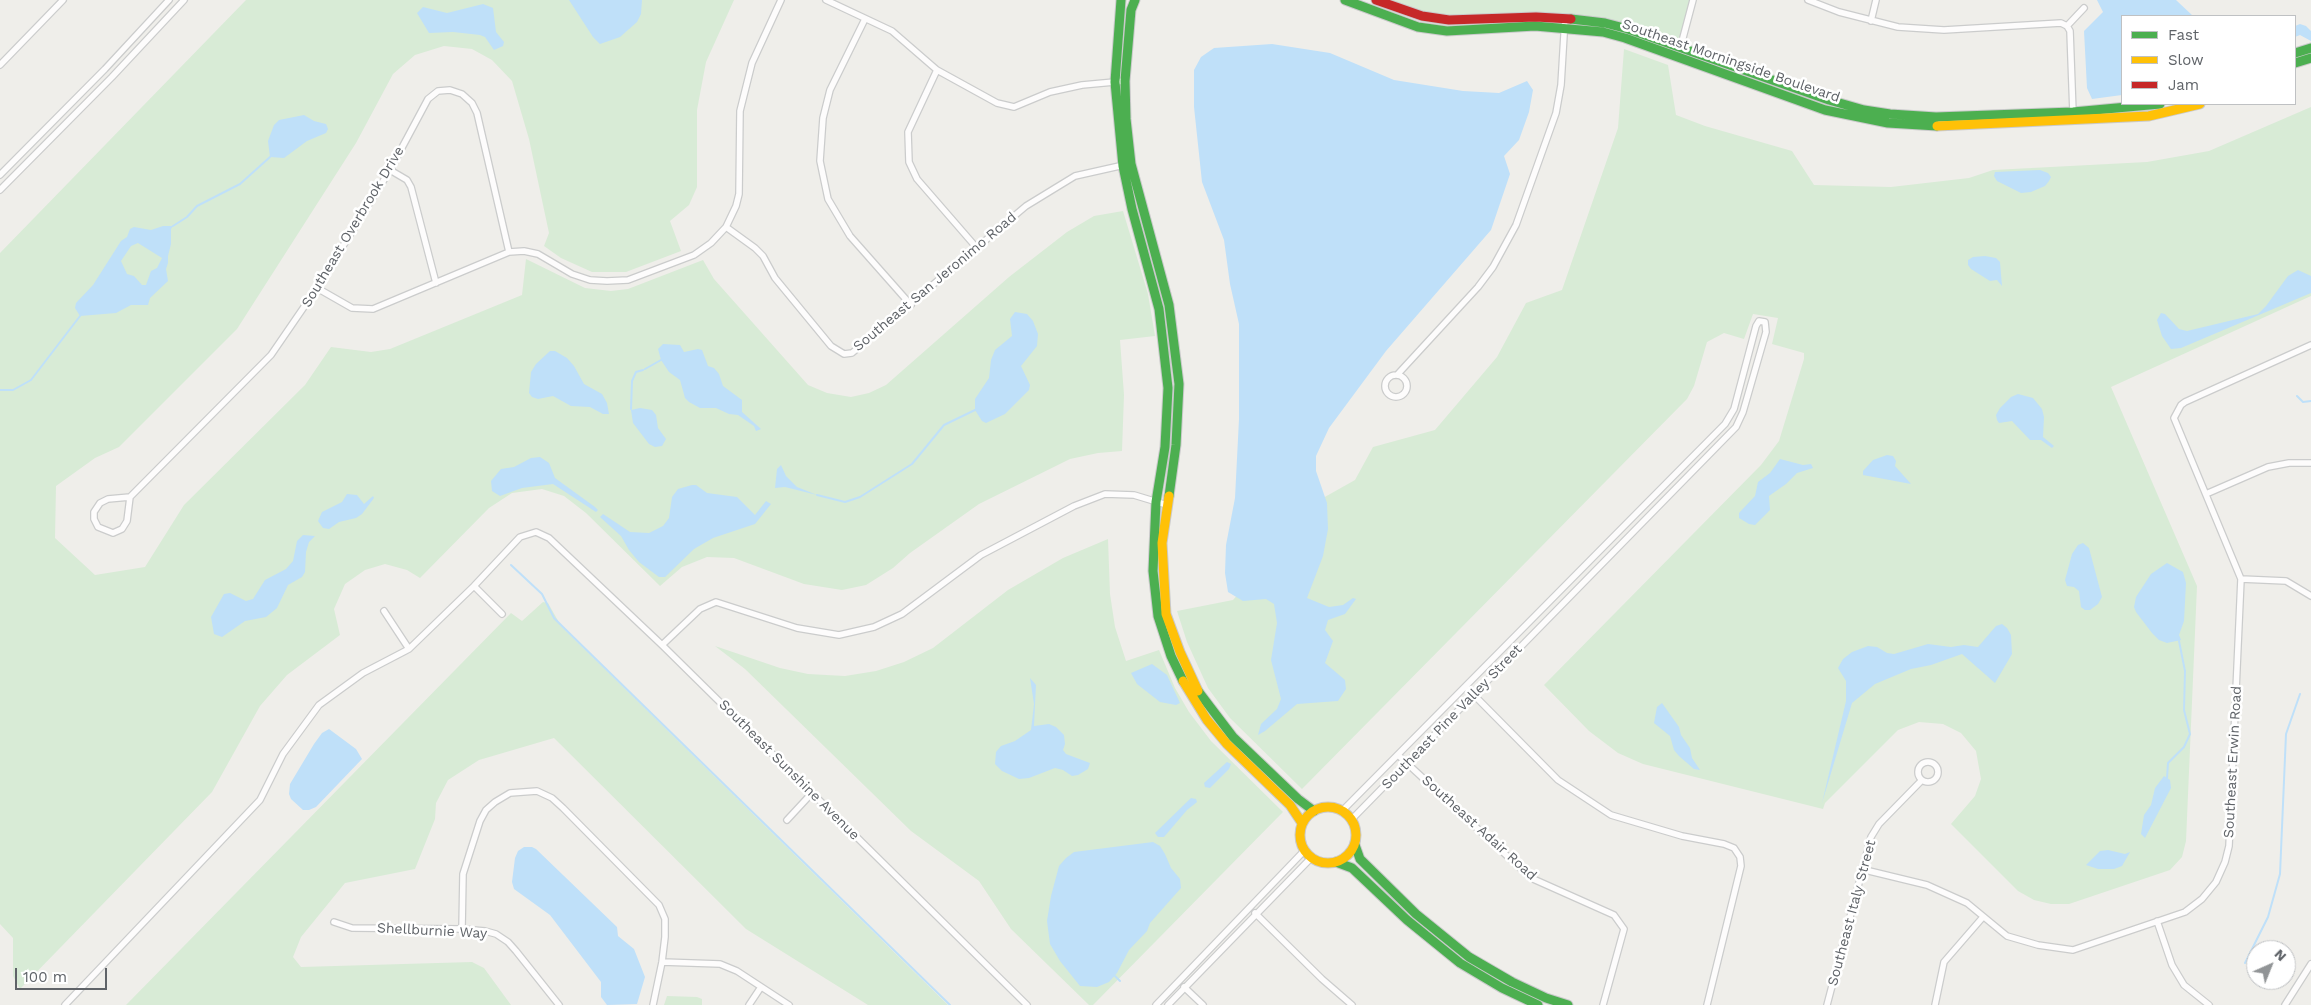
<!DOCTYPE html>
<style>
body{margin:0}
#map{position:relative;width:2311px;height:1005px;overflow:hidden;background:#efeeea;font-family:"Work Sans",sans-serif}
canvas{display:block}
.legend{position:absolute;left:2121px;top:15px;width:175px;height:90px;box-sizing:border-box;background:#fff;border:1px solid #bfc1c3;margin:0;padding:6px 9px;list-style:none;font-size:15px;color:#5f6368}
.legend li{display:flex;align-items:center;gap:10px;height:25px}
.legend b{width:25px;border:1px solid #bfc1c3}
.north{position:absolute;left:2246px;top:940px;width:50px;height:50px;box-sizing:border-box;background:#fff;border:1px solid #bfc1c3;border-radius:50%;rotate:44deg;font-size:14px;font-weight:700;line-height:20px;text-align:center;color:#5f6368}
.north::after{content:'';display:block;margin:auto;width:18px;height:22px;background:#919496;clip-path:polygon(50% 0,100% 100%,50% 72%,0 100%)}
.scale{position:absolute;left:15px;top:968px;width:92px;height:22px;box-sizing:border-box;border:2px solid #5f6368;border-top:0;padding-left:6px;font-size:15px;line-height:18px;white-space:nowrap;color:#5f6368;-webkit-text-stroke:4px #fff;paint-order:stroke}
</style>
<div id="map">
<canvas width="2311" height="1005"></canvas>
<ul class="legend">
<li><b style="height:6px;background:#4caf50"></b>Fast</li>
<li><b style="height:6px;background:#ffc107"></b>Slow</li>
<li><b style="height:6px;background:#c62828"></b>Jam</li>
</ul>
<div class="north">N</div>
<div class="scale">100 m</div>
</div>
<script>
const ctx = document.querySelector('canvas').getContext('2d');
ctx.lineJoin = 'round';
function fill(path, color) { ctx.fillStyle = color; ctx.fill(path, 'evenodd'); }
const shape = rows => new Path2D(rows.map(r => 'M' + r).join(''));
function stroke(path, color, width, dash) { ctx.strokeStyle = color; ctx.lineWidth = width; ctx.lineCap = dash ? 'butt' : 'round'; ctx.setLineDash(dash || []); ctx.stroke(path); }
function write(font, color, halo, rows, align = 'center') {
  ctx.font = font + ' "Work Sans",sans-serif'; ctx.lineWidth = 5; ctx.setLineDash([]); ctx.textBaseline = 'middle'; ctx.strokeStyle = halo; ctx.fillStyle = color; for (const [text, x, y, turn = 0] of rows) {
    ctx.save(); ctx.translate(x, y); ctx.rotate((+turn || 0) * Math.PI / 180); ctx.textAlign = isNaN(turn) ? turn : align; if (halo) ctx.strokeText(text, 0, 0); ctx.fillText(text, 0, 0); ctx.restore();
  }
}
fill(shape([
 [246,0,734,0,706,62,697,110,697,187,689,205,670,221,681,251,626,272,592,272,561,258,544,246,549,233,529,139,512,81,492,60,472,49,444,46,415,55,393,74,356,143,237,329,119,447,95,458,56,486,55,538,95,575,145,567,184,505,305,385,331,347,371,352,390,349,522,295,526,259,585,288,611,291,628,289,703,260,714,279,808,385,827,393,851,397,869,393,886,385,1009,277,1067,232,1094,216,1123,211,1148,294,1155,336,1120,340,1124,395,1122,451,1098,453,1070,459,979,504,910,553,893,568,866,585,842,590,804,584,734,558,707,557,682,567,660,586,586,513,564,496,542,489,512,493,489,508,420,578,407,570,385,564,365,570,345,584,334,609,340,635,287,675,260,706,212,792,20,989,13,976,13,938,0,924,0,253],
 [1387,0,1690,0,1678,43,1629,26,1450,17,1423,13],
 [1624,49,1668,65,1676,115,1705,126,1792,151,1814,185,1891,187,1969,178,1993,170,2147,162,2209,151,2311,107,2311,296,2111,387,2197,586,2186,841,2182,857,2170,870,2069,904,2051,904,2034,900,2018,891,1951,824,1975,796,1981,779,1976,751,1961,733,1943,724,1919,722,1898,730,1825,803,1823,809,1643,764,1618,753,1589,731,1544,685,1761,465,1779,441,1804,359,1804,353,1772,344,1778,318,1753,314,1744,339,1724,333,1707,342,1694,386,1687,399,1302,789,1230,718,1208,688,1187,642,1177,611,1233,600,1323,498,1355,480,1373,447,1435,430,1497,357,1526,303,1562,290,1618,128],
 [1108,539,1110,594,1115,627,1126,661,1159,650,1175,688,1189,712,1211,741,1283,812,1093,1005,1089,1005,1011,929,979,881,911,831,745,669,715,646,780,668,808,674,845,676,876,671,904,662,933,648,1008,590,1063,558],
 [543,602,548,603,561,626,948,1005,868,1005,746,929,554,738,479,760,448,780,436,803,435,819,415,869,345,883,301,937,293,957,301,967,472,962,484,968,511,1005,126,1005,511,613,522,621],
 [667,996,697,997,702,999,702,1005,664,1005]
]), '#d8ebd6');
fill(shape([
 [569,0,642,0,641,14,637,22,620,37,600,44,593,37],
 [2097,0,2176,0,2193,16,2122,16,2122,95,2092,99,2087,88,2084,31,2103,12],
 [483,4,493,8,496,32,504,42,503,46,494,50,485,37,480,35,453,32,429,33,417,13,423,7,447,13],
 [2300,24,2306,26,2311,31,2311,41,2300,35,2295,37,2295,26],
 [1272,44,1330,53,1394,80,1463,91,1499,93,1527,81,1533,90,1529,112,1519,140,1504,156,1510,174,1491,230,1386,351,1329,428,1316,456,1316,471,1327,503,1328,529,1323,556,1307,598,1329,607,1343,605,1353,598,1356,599,1345,614,1328,620,1325,630,1333,641,1325,663,1345,680,1346,689,1338,701,1297,704,1265,731,1258,735,1261,724,1277,709,1281,699,1271,660,1277,623,1274,604,1266,599,1243,601,1228,592,1225,573,1226,545,1235,498,1239,419,1239,324,1230,284,1224,240,1202,182,1194,107,1194,70,1201,57,1214,48],
 [304,115,314,121,326,124,328,129,326,133,307,141,284,158,270,157,268,141,274,125,279,120],
 [2040,170,2048,173,2051,177,2049,181,2045,186,2031,192,2021,193,1997,181,1994,176,1995,172],
 [163,226,173,226,171,229,171,244,168,256,168,263,166,269,168,281,150,298,148,305,131,305,116,313,80,316,75,308,76,303,93,285,121,241,127,237,130,229,134,227,151,230],
 [138,243,162,258,157,268,151,271,146,285,142,285,134,276,127,274,121,261,131,246],
 [1985,256,1996,258,2000,262,2002,286,1997,280,1990,281,1971,269,1968,265,1968,260,1973,257],
 [2298,270,2311,276,2311,293,2181,348,2171,349,2162,336,2157,320,2161,313,2165,314,2179,329,2187,331,2258,314,2266,306,2288,276],
 [1015,312,1027,314,1033,321,1038,334,1037,346,1021,366,1030,385,1029,390,1005,414,986,423,982,421,975,410,975,399,989,378,991,360,995,350,1012,336,1010,319],
 [663,344,680,345,684,352,698,349,702,350,708,366,714,368,719,374,723,386,742,400,742,412,761,429,756,431,754,426,738,415,729,414,716,408,700,408,689,402,685,398,680,380,669,372,661,360,658,349],
 [550,351,555,351,567,358,574,366,584,384,602,394,607,403,609,414,603,414,590,407,571,406,553,396,538,399,532,397,529,393,531,372,536,364],
 [2018,394,2033,398,2042,409,2044,417,2043,437,2054,446,2052,448,2041,440,2030,440,2012,421,1999,423,1997,420,1996,415,2000,408,2011,397],
 [640,408,652,410,656,415,658,428,666,439,662,446,655,447,649,444,633,423,631,410],
 [1887,455,1893,456,1896,461,1895,466,1911,484,1863,475,1863,471,1873,460],
 [540,457,549,463,555,478,595,507,598,510,596,512,553,484,522,488,500,496,492,491,491,481,501,469,514,467,531,458],
 [1780,459,1803,465,1811,464,1813,468,1797,473,1786,484,1769,496,1770,510,1755,525,1749,524,1739,518,1739,513,1755,496,1758,482,1770,473],
 [781,465,786,476,797,487,817,495,785,487,775,488,777,469],
 [692,485,696,485,707,493,737,497,755,515,766,501,771,504,755,524,713,538,694,549,665,577,659,577,639,562,629,550,621,536,600,517,603,514,630,532,649,533,663,526,669,518,672,497,678,489],
 [347,494,357,495,364,504,373,496,374,498,362,514,356,518,339,522,329,529,323,528,318,521,322,512,342,502],
 [303,535,315,536,309,542,306,552,305,572,302,577,288,585,277,608,266,617,245,621,222,637,214,634,211,617,224,594,230,593,246,601,253,599,265,580,286,569,293,561,297,541],
 [2083,543,2089,548,2102,597,2098,604,2090,610,2085,610,2081,607,2079,591,2074,587,2067,586,2065,580,2072,554,2078,545],
 [2167,563,2183,572,2186,583,2184,621,2179,635,2181,640,2167,643,2159,640,2152,633,2136,612,2134,607,2136,597,2151,574],
 [2002,624,2007,628,2011,635,2012,654,1995,683,1962,654,1931,665,1911,669,1875,684,1852,703,1822,803,1846,701,1846,681,1838,668,1843,659,1852,652,1868,646,1877,647,1887,653,1894,654,1928,644,1951,647,1964,645,1978,647,1996,626],
 [1152,664,1167,675,1180,703,1176,705,1160,702,1137,684,1131,673],
 [1030,678,1036,685,1034,726,1049,724,1056,727,1064,735,1065,744,1063,750,1066,754,1090,763,1088,769,1078,775,1072,776,1063,770,1055,768,1029,778,1019,779,1002,771,995,764,996,752,1001,746,1015,741,1031,730,1034,704],
 [1662,703,1679,727,1681,735,1690,748,1692,758,1700,770,1694,769,1679,756,1674,750,1670,736,1654,723,1657,707],
 [329,729,356,749,362,759,316,807,309,810,303,810,291,799,289,794,290,784,314,744,322,733],
 [1227,762,1231,764,1229,769,1210,788,1205,787,1204,783],
 [2164,776,2170,780,2171,788,2145,838,2141,834,2144,815,2151,805,2155,788],
 [1191,798,1196,799,1197,802,1187,810,1164,837,1158,837,1155,833],
 [1153,842,1160,846,1165,854,1171,868,1180,879,1181,888,1150,923,1147,931,1129,950,1117,973,1109,982,1097,987,1080,986,1060,961,1050,944,1047,921,1051,896,1059,866,1066,858,1074,852],
 [524,847,532,847,536,849,617,927,618,936,634,949,645,977,637,1004,607,1005,601,997,601,982,550,915,514,889,512,882,515,858,518,851],
 [2108,850,2125,854,2130,852,2122,866,2114,869,2098,869,2086,865,2100,851]
]), '#bfe0f9');
stroke(shape([
 [173,226,187,217,197,206,240,184,270,157],
 [645,369,661,360],
 [0,390,13,390,31,380,80,316],
 [2297,396,2303,402,2311,401],
 [631,409,632,381,636,372,643,370],
 [817,495,845,502,860,497,912,464,944,425,975,410],
 [511,565,542,594,554,618,562,626,950,1005],
 [2167,778,2168,763,2184,747,2190,734,2184,710,2185,671,2179,641],
 [2245,963,2268,917,2280,874,2286,734,2300,694],
 [1115,976,1120,981]
]), '#bfe0f9', 2);
const street = shape([
 [826,0,892,31,937,70,997,103,1014,107,1050,92,1082,85,1125,81],
 [1808,0,1839,12,1898,27,1944,30,2061,23,2067,26],
 [865,19,830,90,823,118,820,161,828,199,850,236,911,305],
 [1871,21,1876,0],
 [2067,26,2070,31,2073,113],
 [2067,26,2084,8],
 [1680,49,1693,0],
 [0,65,63,0],
 [937,70,908,132,909,162,917,179,976,247],
 [390,170,407,180,411,187,436,283],
 [0,175,105,69,169,0],
 [0,190,112,77,184,0],
 [726,227,755,248,763,256,775,278,831,346,844,354,852,353,1026,206,1075,176,1124,165],
 [317,288,352,308,373,309,509,252,524,251,538,254,572,274,590,280,607,281,628,280,694,255,711,243,726,227,736,206,739,194,740,111,752,63,781,0],
 '1385 386a11 11 0 1 1 22 0a11 11 0 1 1-22 0Z',
 [1397,375,1478,287,1493,267,1516,225,1556,113,1561,85,1565,18],
 [2206,494,2268,467,2289,463,2311,463],
 [130,497,127,521,122,529,113,533,98,527,94,519,94,512,100,503,108,499,130,497,271,355,317,288,390,170,428,99,438,91,450,90,462,94,472,103,477,113,509,252],
 [2241,579,2286,581,2311,596],
 [474,586,502,614],
 [384,611,409,649],
 [662,645,700,609,716,602,797,628,839,635,874,627,902,614,981,555,1074,506,1105,494,1134,495,1167,505],
 [1466,687,1558,780,1611,815,1682,836,1724,844,1734,848,1740,857,1741,866,1707,1005],
 [1398,755,1531,878,1614,915,1624,929,1603,1005],
 '1918 772a10 10 0 1 1 20 0a10 10 0 1 1-20 0Z',
 [1342,811,1725,424,1734,409,1756,326,1759,321,1765,322,1766,332,1743,412,1736,427,1351,820],
 [787,820,812,793],
 [1861,869,1927,885,1967,903,2007,936,2038,945,2073,950,2185,912,2202,899,2216,882,2225,862,2229,846,2241,579,2174,418,2181,405,2185,402,2311,345],
 [1255,913,1322,979,1352,1005],
 [2157,921,2172,965,2184,985,2209,1005],
 [334,922,352,928,462,929,485,931,496,934,508,942,516,951,559,1005],
 [462,929,463,874,480,821,486,810,495,802,510,793,537,791,552,798,563,808,659,905,665,919,665,937,662,962,653,1005],
 [662,962,720,964,737,971,789,1005],
 [1184,987,1203,1005],
 [65,1005,260,800,283,754,319,705,363,673,409,649,474,586,520,537,536,532,549,538,662,645,1027,1005],
 [749,1005,761,987],
 [1156,1005,1304,851],
 [1168,1005,1311,858],
 [1827,1005,1871,837,1879,824,1922,780],
 [1935,1005,1944,962,1983,917],
 [2285,1005,2311,964]
]);
const fast = shape([
 [1121,0,1115,82,1123,166,1132,209,1159,309,1168,388,1165,447,1156,502,1153,571,1158,616,1171,656,1183,681],
 [1135,0,1131,10,1125,81,1126,119,1131,164,1169,305,1179,384,1176,445,1169,496],
 [1345,0,1418,27,1447,31,1535,26,1603,32,1625,38,1825,110,1888,123,1937,126],
 [1571,19,1605,23,1628,29,1829,100,1864,110,1890,114,1936,117,2073,112,2160,104],
 [2295,53,2311,48],
 [2295,63,2311,58],
 [1198,691,1233,737,1298,799,1314,811],
 [1355,845,1360,859,1416,914,1469,957,1512,982,1546,998,1568,1005],
 [1336,862,1352,868,1407,920,1460,963,1502,988,1538,1005]
]);
const slow = shape([
 [1937,126,2149,116,2200,104],
 [1169,496,1162,543,1166,614,1180,652,1198,691],
 [1183,681,1207,720,1227,744,1290,805,1302,823],
 '1300 835a28 28 0 1 1 56 0a28 28 0 1 1-56 0Z'
]);
const jam = shape([
 [1376,0,1422,16,1449,20,1536,17,1571,19]
]);
stroke(street, '#cbcccc', 8);
stroke(fast, '#cacacb', 11);
stroke(slow, '#cacacb', 11);
stroke(jam, '#cacacb', 11);
stroke(street, '#fdfcfc', 5.5);
stroke(fast, '#4caf50', 9);
stroke(slow, '#ffc107', 9);
stroke(jam, '#c62828', 9);
write('14px', '#5f6368', '#fff', [
 ["Southeast Morningside Boulevard",1731,61,19],
 ["Southeast Overbrook Drive",353,227,-59],
 ["Southeast San Jeronimo Road",935,282,-40],
 ["Southeast Pine Valley Street",1452,717,-46],
 ["Southeast Erwin Road",2233,762,-87],
 ["Southeast Sunshine Avenue",789,770,45],
 ["Southeast Adair Road",1479,828,42],
 ["Southeast Italy Street",1852,913,-75],
 ["Shellburnie Way",432,931,3]
]);
</script>
